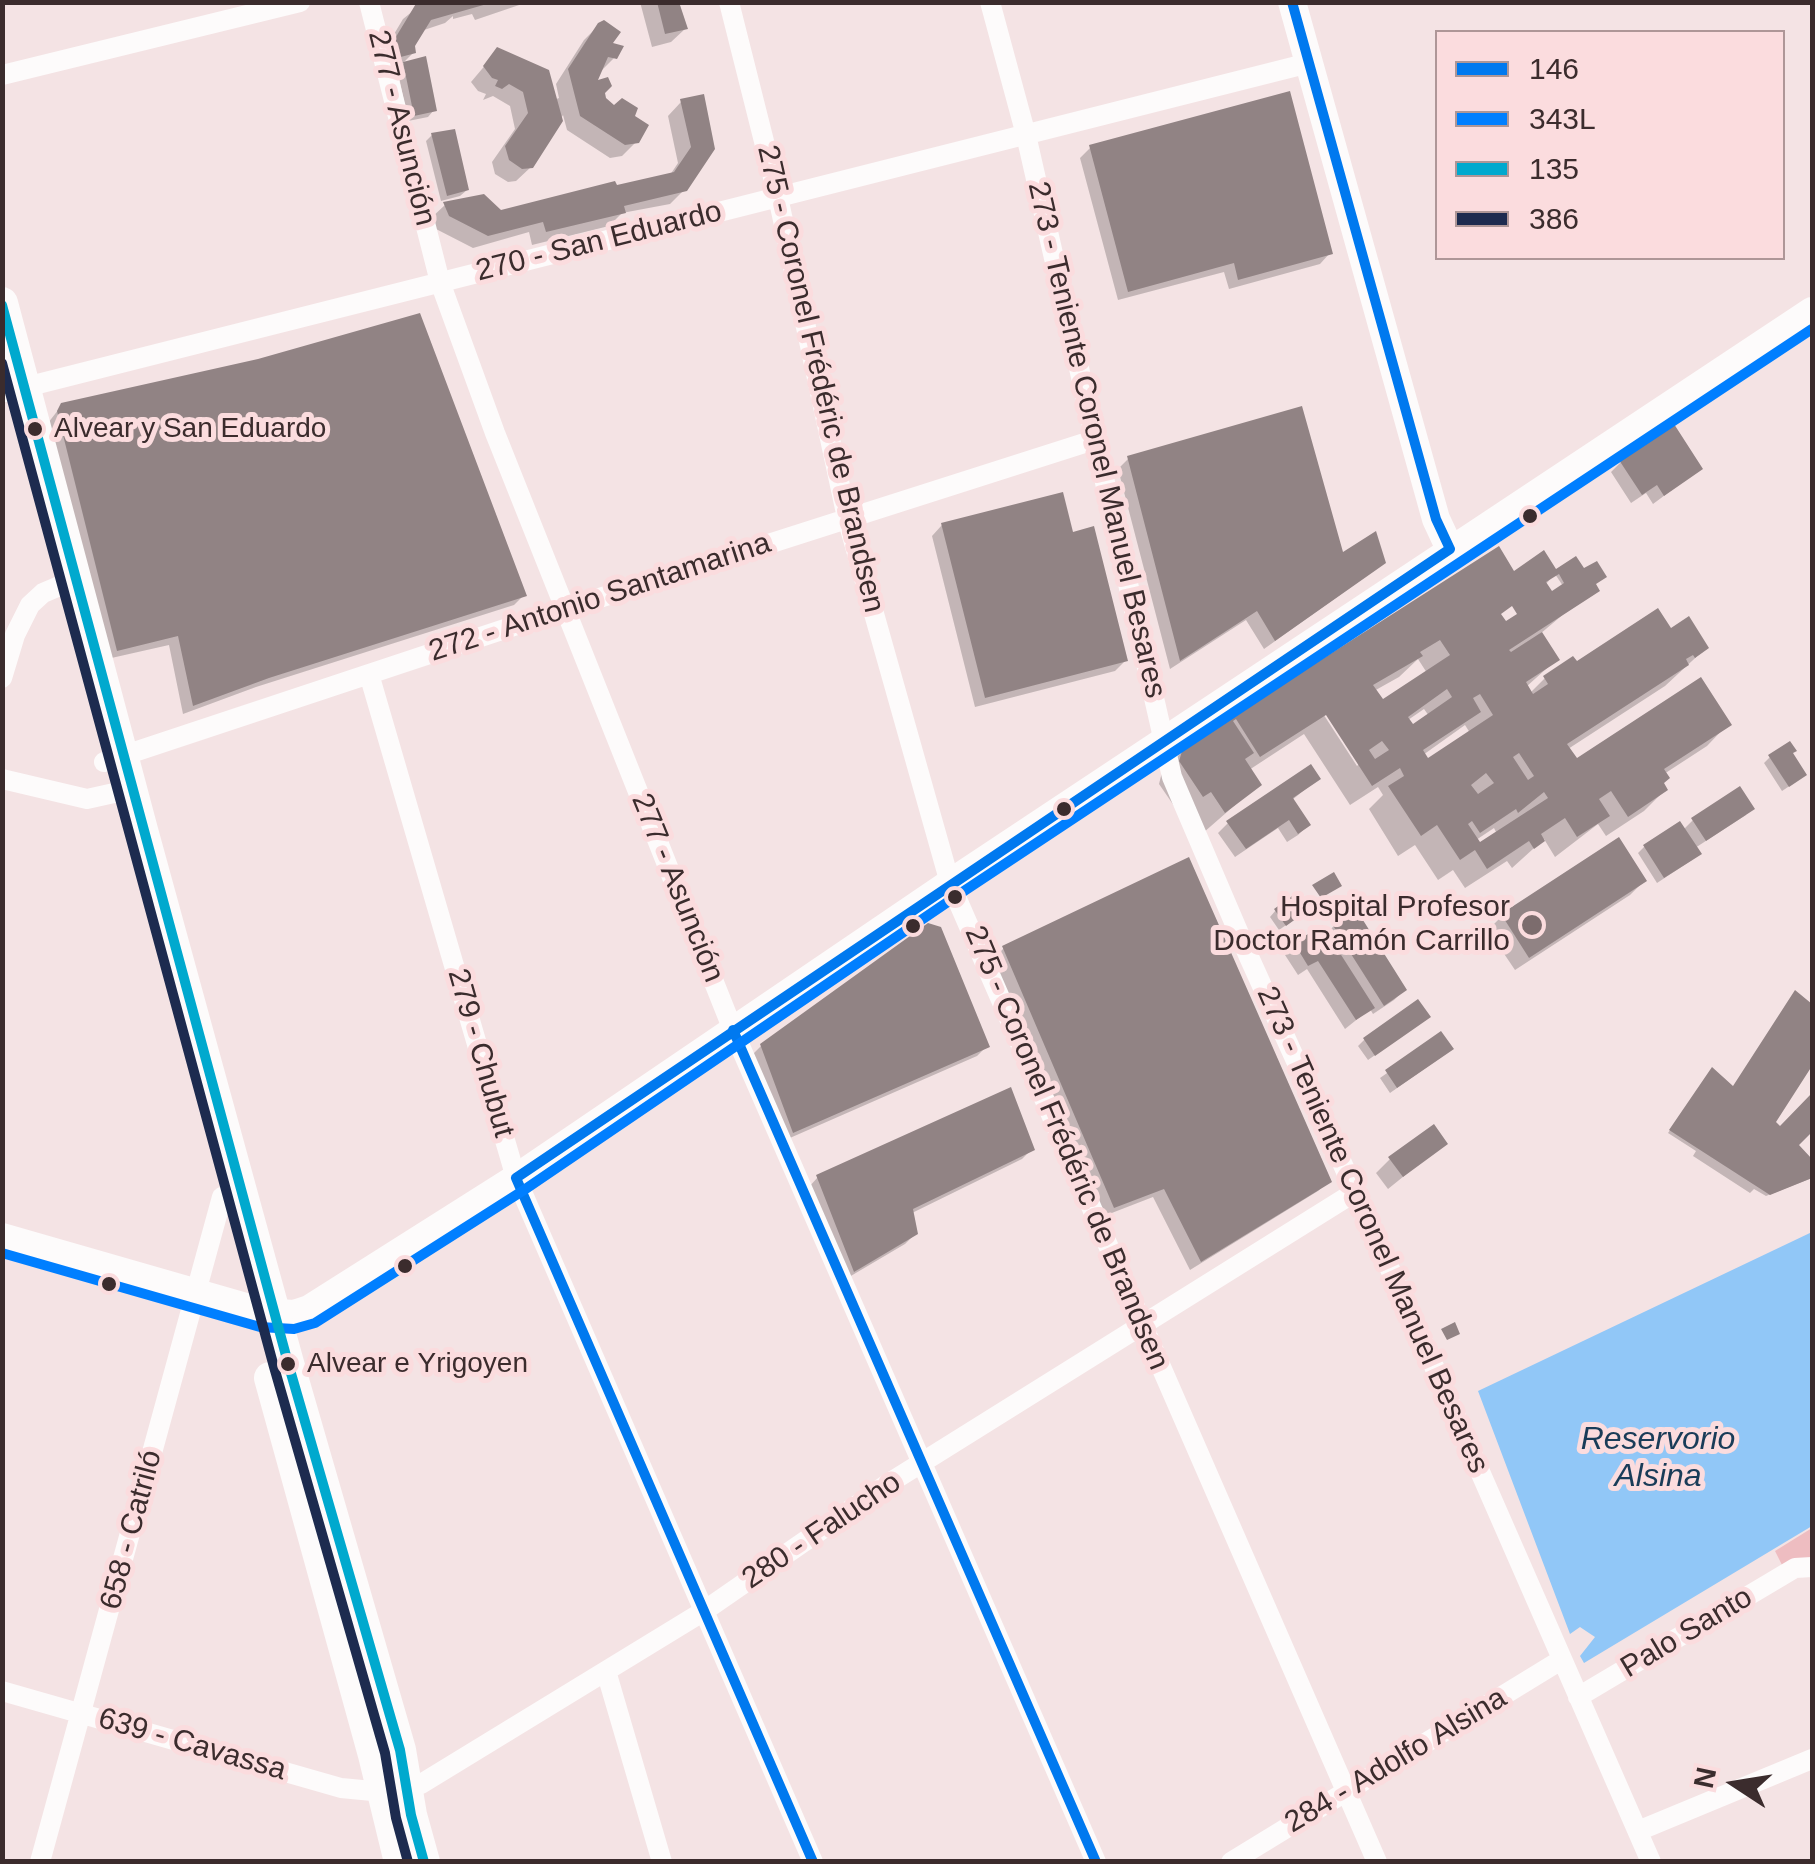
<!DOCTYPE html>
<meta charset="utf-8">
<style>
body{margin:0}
#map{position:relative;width:1815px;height:1864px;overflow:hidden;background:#f4e3e4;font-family:Helvetica,sans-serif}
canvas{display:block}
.frame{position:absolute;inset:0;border:5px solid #3b2c2d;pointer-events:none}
.legend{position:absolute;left:1435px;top:30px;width:350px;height:230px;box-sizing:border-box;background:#fbdcde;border:2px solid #ae9697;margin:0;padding:12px 18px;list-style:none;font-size:30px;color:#3b2c2d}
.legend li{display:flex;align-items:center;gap:20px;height:50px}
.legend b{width:50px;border:2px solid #ae9697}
.north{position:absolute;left:1685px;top:1734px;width:100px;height:100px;-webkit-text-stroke:8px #fbdcde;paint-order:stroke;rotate:282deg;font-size:28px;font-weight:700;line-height:40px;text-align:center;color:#3b2c2d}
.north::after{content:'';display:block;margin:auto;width:35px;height:45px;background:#3b2c2d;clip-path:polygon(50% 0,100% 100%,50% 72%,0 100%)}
</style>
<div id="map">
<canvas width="1815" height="1864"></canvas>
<div class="frame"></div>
<ul class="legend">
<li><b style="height:12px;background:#0079ef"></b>146</li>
<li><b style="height:12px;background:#007fff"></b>343L</li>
<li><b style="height:12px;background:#00a9ce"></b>135</li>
<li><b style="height:12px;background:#1d2b4f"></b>386</li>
</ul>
<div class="north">N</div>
</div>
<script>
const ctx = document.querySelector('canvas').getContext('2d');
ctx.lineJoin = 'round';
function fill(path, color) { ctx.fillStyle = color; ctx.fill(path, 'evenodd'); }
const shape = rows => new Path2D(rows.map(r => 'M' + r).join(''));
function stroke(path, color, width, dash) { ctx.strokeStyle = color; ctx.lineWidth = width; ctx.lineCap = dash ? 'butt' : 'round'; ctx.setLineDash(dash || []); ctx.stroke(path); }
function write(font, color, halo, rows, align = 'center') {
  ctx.font = font + ' Helvetica,sans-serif'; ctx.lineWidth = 10; ctx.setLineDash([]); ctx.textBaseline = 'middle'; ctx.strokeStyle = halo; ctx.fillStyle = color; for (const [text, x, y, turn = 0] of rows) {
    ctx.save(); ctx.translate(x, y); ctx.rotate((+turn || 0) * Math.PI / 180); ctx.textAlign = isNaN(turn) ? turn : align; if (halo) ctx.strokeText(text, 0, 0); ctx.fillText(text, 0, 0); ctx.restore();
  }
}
fill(shape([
 [1812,1528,1812,1562,1783,1567,1775,1551]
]), '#eebdc1');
fill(shape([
 [1812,1232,1812,1526,1584,1663,1580,1656,1595,1637,1580,1627,1570,1634,1478,1391]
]), '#91c7f7');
fill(shape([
 [424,2,528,2,475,20,472,14,453,19,453,16,445,23,421,31,413,45,414,52,401,65,424,59,434,110,428,117,408,121,397,67,380,72,378,61,403,19],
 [640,2,676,2,685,29,671,42,652,47],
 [599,25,615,57,601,71,595,84,604,100,632,117,637,141,622,156,610,158,567,130,563,115,531,167,516,181,508,182,495,174,492,162,515,129,510,106,493,96,483,100,486,94,478,91,471,82,498,50,554,100,559,98,556,84,584,40],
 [702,97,685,189,670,204,622,213,609,226,532,245,529,232,473,248,436,229,431,218,445,205,500,212,670,175,678,163,668,116,681,102],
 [432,135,467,190,460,196,441,201,426,141],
 [1090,148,1330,253,1320,264,1229,289,1224,272,1118,300,1080,158],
 [62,405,524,595,514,605,256,687,183,714,169,645,107,659,48,423],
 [1128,459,1342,556,1372,572,1264,649,1246,620,1170,669,1118,469],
 [1621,462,1700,469,1653,504,1646,493,1631,503,1611,472],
 [942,525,1071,535,1125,661,1115,671,975,707,932,536],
 [1575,559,1572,607,1540,634,1556,660,1526,687,1530,693,1545,678,1576,664,1670,632,1706,648,1665,686,1568,749,1576,762,1728,724,1707,746,1664,774,1661,784,1665,790,1644,811,1606,836,1598,824,1555,857,1544,839,1512,868,1507,861,1465,888,1453,870,1438,880,1415,845,1398,856,1369,809,1383,795,1378,787,1350,805,1304,734,1249,770,1258,785,1203,833,1181,816,1159,784,1162,772,1184,750,1235,718,1513,574,1555,572],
 [1555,574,1563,586,1551,595,1545,585],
 [1513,603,1520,614,1505,624,1497,613],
 [1418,659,1427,673,1382,703,1374,691,1399,677],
 [1322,703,1360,763,1357,766,1318,706],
 [1424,709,1429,716,1412,727,1408,720],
 [1465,725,1470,733,1427,761,1423,755],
 [1494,828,1497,834,1479,845,1476,840],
 [1790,754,1797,781,1782,791,1764,763,1770,757],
 [1318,779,1292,800,1308,825,1298,835,1287,842,1278,828,1235,857,1218,833,1228,823],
 [1746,815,1695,848,1692,860,1657,883,1638,853,1644,847,1683,830,1693,820],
 [1618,841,1644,881,1630,895,1515,970,1488,930,1502,916],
 [1276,910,1302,914,1279,930,1270,917],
 [1334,926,1404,990,1394,1000,1373,1014,1370,1009,1345,1029,1307,969,1298,975,1285,955,1295,945,1325,934],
 [1004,948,1329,1181,1318,1191,1190,1270,1153,1197,1104,1216,993,959],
 [1795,993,1812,1008,1812,1061,1772,1122,1780,1130,1812,1097,1812,1128,1787,1155,1800,1149,1812,1162,1812,1178,1766,1196,1754,1189,1750,1193,1693,1156,1696,1151,1668,1133,1710,1073,1734,1090],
 [1421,1023,1368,1060,1358,1046,1365,1039],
 [1441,1035,1444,1055,1390,1093,1380,1078],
 [761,1046,987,1046,977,1056,783,1141,751,1056],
 [1445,1143,1388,1189,1376,1173,1390,1159],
 [1032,1149,1022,1159,912,1213,915,1234,905,1244,844,1280,808,1188,818,1177]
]), '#0003');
fill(shape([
 [417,2,486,2,487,4,431,20,415,46,416,53,393,59,391,45],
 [657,2,679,2,688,29,665,34],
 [604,20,621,32,613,43,624,46,617,59,608,57,598,80,608,77,612,86,605,93,606,98,614,105,622,98,638,108,635,116,649,125,639,143,625,145,580,116,568,69,598,23],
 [497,47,549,70,563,121,533,168,522,169,509,160,505,146,528,113,523,92,509,84,502,89,495,86,498,80,492,78,483,66],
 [426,56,437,111,414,116,403,62],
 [1290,91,1333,254,1238,280,1234,263,1128,292,1089,145],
 [704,94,715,149,687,191,624,206,626,213,546,232,543,222,488,236,449,216,443,202,484,194,501,210,615,181,617,185,674,172,691,147,680,99],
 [455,129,469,190,447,196,431,133],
 [420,313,527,596,269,678,193,706,178,636,117,651,57,411,61,403,258,359],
 [1302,406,1343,552,1376,531,1386,563,1275,641,1257,611,1180,661,1127,456],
 [1674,424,1703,469,1664,496,1657,485,1642,495,1619,460],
 [1063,492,1073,532,1094,526,1128,661,985,698,941,523],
 [1499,546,1514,571,1544,550,1556,569,1576,556,1584,568,1597,561,1607,577,1596,584,1600,591,1509,650,1511,652,1542,632,1560,660,1526,682,1533,694,1548,684,1543,676,1573,656,1577,661,1658,608,1671,628,1689,616,1709,648,1695,658,1693,655,1686,659,1689,665,1567,744,1577,758,1701,677,1732,725,1664,769,1670,778,1664,783,1668,790,1628,817,1611,791,1599,799,1610,816,1577,837,1565,818,1541,834,1545,841,1534,849,1529,841,1487,869,1475,850,1460,860,1437,825,1421,836,1388,786,1404,776,1400,768,1372,786,1326,715,1260,757,1236,719,1233,721,1254,753,1245,759,1262,785,1225,813,1211,792,1203,797,1179,761,1183,748],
 [1559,574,1564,583,1552,591,1546,582],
 [1512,606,1517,614,1506,621,1501,614],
 [1440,640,1450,655,1383,699,1373,685,1423,656,1420,652],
 [1447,689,1452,697,1413,724,1408,717],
 [1480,694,1493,715,1428,758,1423,750,1481,712,1473,698],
 [1382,741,1389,750,1375,759,1369,750],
 [1519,753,1534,776,1528,780,1513,757],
 [1486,773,1494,783,1478,794,1471,785],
 [1544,792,1548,798,1480,842,1468,824,1472,821,1480,833,1516,809,1518,813],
 [1790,741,1797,751,1793,753,1807,775,1789,787,1768,755],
 [1311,764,1321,779,1293,798,1311,825,1298,834,1289,820,1246,849,1226,821],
 [1740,786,1755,809,1706,841,1691,818],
 [1680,821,1702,854,1664,878,1643,845],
 [1619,837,1647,881,1529,958,1501,914],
 [1189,857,1332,1182,1201,1262,1164,1189,1114,1208,1002,946],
 [1334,872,1342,886,1321,898,1312,885],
 [1299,891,1311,908,1286,926,1274,909],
 [1356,909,1407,990,1384,1006,1332,924],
 [928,923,941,927,990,1047,793,1133,760,1044],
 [1322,925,1375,1008,1356,1020,1318,961,1308,966,1294,943],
 [1795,990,1812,1004,1812,1066,1776,1122,1780,1126,1812,1093,1812,1132,1799,1145,1812,1159,1812,1178,1770,1195,1669,1130,1712,1067,1733,1086],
 [1418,999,1431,1017,1375,1056,1363,1038],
 [1441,1031,1454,1049,1397,1088,1385,1070],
 [1011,1087,1035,1150,913,1209,918,1234,854,1272,816,1175],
 [1434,1124,1448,1144,1403,1177,1388,1157],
 [1455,1322,1460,1334,1447,1340,1441,1329]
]), '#918384');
stroke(shape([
 [369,2,440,282,495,433,733,1030,1096,1862],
 [729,2,778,197,847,518,950,883,1377,1862],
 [990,2,1026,135,1172,777,1249,957,1432,1362,1651,1862],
 [2,75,300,2],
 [6,392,1309,63],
 [369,674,516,1178,813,1862],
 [2,678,15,635,30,605,43,593,76,579],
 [104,762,565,609,1097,439],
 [2,779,87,799,132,789],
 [606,1671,662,1862],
 [2,1691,341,1788,383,1792,421,1784,704,1611,886,1485,1355,1192],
 [1578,1697,1795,1568,1812,1567],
 [1638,1831,1812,1759],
 [40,1862,222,1197],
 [1231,1862,1561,1660]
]), '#fdfbfb', 20);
stroke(shape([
 [1292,2,1436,519,1450,549],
 [2,1237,263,1312,294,1314,309,1309,516,1178,950,883,1812,311]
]), '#fdfbfb', 28);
stroke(shape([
 [2,303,142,830,288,1363,400,1750,411,1815,424,1862],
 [270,1378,374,1755,400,1862]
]), '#fdfbfb', 32);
stroke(shape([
 [1292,2,1436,519,1450,549],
 [733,1030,1096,1862],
 [813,1862,516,1178,1450,549]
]), '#0079ef', 10);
stroke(shape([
 [2,1253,260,1327,294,1329,315,1323,524,1190,958,895,1812,329]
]), '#007fff', 10);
stroke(shape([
 [2,305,288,1363,400,1750,411,1815,424,1862]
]), '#00a9ce', 10);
stroke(shape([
 [2,363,274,1367,385,1753,396,1818,408,1862]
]), '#1d2b4f', 10);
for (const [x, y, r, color] of [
 [35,429,9,"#3b2c2d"],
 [1530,516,9,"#3b2c2d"],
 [1064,809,9,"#3b2c2d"],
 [955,897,9,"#3b2c2d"],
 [1532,925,12,"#7c6c6d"],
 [913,926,9,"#3b2c2d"],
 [405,1266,9,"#3b2c2d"],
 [109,1284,9,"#3b2c2d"],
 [288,1364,9,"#3b2c2d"]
]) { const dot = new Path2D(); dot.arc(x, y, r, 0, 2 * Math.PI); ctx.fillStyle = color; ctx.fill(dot); stroke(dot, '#fbdcde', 4); }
write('28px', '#3b2c2d', '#fbdcde', [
 ["Alvear y San Eduardo",54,429],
 ["Alvear e Yrigoyen",307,1364]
], 'left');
write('30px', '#3b2c2d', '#fbdcde', [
 ["277 - Asunción",401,128,76],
 ["270 - San Eduardo",599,242,-14],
 ["275 - Coronel Frédéric de Brandsen",820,379,77],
 ["273 - Teniente Coronel Manuel Besares",1096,440,77],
 ["272 - Antonio Santamarina",600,598,-18],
 ["277 - Asunción",677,888,68],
 ["279 - Chubut",480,1053,74],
 ["275 - Coronel Frédéric de Brandsen",1066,1148,67],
 ["273 - Teniente Coronel Manuel Besares",1372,1230,66],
 ["658 - Catriló",132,1530,-75],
 ["280 - Falucho",822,1531,-34],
 ["Palo Santo",1687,1633,-31],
 ["639 - Cavassa",192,1745,16],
 ["284 - Adolfo Alsina",1396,1761,-31]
]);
write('30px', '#3b2c2d', '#fbdcde', [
 ["Hospital Profesor",1510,908],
 ["Doctor Ramón Carrillo",1510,942]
], 'right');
write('italic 32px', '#193c58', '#fbdcde', [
 ["Reservorio",1658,1440],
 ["Alsina",1658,1477]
]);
</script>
